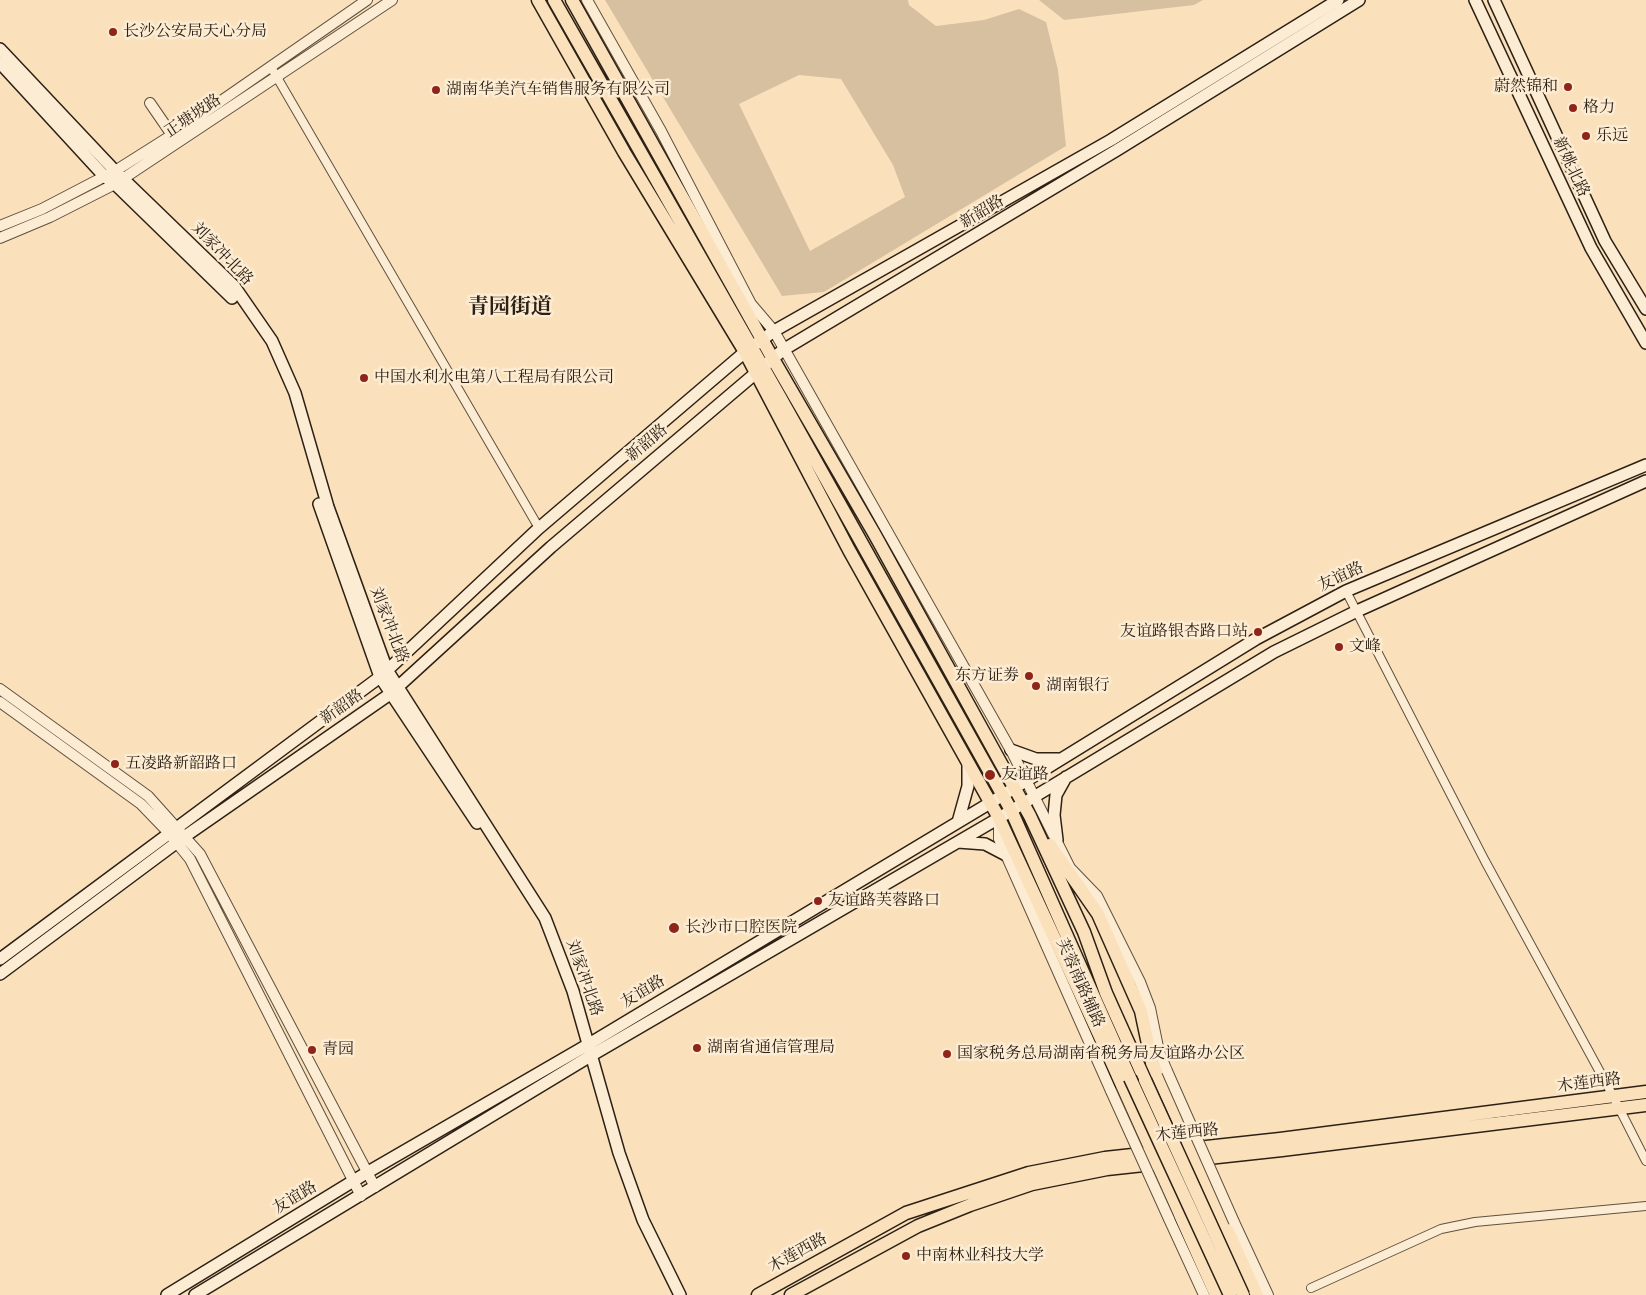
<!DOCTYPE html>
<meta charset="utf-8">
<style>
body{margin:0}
canvas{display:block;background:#fae1bc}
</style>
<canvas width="1646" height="1295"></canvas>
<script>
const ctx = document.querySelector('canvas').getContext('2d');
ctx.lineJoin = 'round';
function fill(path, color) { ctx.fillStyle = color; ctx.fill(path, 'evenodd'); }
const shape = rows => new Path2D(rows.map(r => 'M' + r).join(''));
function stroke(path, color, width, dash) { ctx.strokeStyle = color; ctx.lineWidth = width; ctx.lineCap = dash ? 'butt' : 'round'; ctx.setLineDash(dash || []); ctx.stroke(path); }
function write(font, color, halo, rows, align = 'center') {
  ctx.font = font + ' "EB Garamond","Noto Serif SC",serif'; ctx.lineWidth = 5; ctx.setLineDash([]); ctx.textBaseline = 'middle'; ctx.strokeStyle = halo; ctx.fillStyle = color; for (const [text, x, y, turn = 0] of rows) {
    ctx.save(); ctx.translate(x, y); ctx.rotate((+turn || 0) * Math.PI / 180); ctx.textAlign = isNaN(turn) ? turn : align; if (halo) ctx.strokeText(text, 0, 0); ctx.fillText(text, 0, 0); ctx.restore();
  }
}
fill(shape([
 [605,0,908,0,909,5,936,26,984,20,1019,9,1046,22,1058,70,1066,146,824,292,782,296],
 [799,75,841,79,893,165,905,197,810,251,739,104],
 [1039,0,1203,0,1194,5,1064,20]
]), '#d7c0a0');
const minor = shape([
 [271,67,539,528],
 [1346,591,1485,861,1613,1096,1646,1161],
 [1311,1288,1441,1229,1475,1222,1646,1206]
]);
const tertiary = shape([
 [587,0,661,131,751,304,774,331,1013,754,1070,868,1097,896,1140,982,1150,1008,1159,1052,1167,1071],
 [150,103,172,135],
 [0,226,42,209,115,171,172,135,367,0],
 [0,238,50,217,115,184,392,0],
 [0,689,148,796,200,854,375,1187],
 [0,702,141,804,169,833,190,859,361,1196],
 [999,821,999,839,1111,1091],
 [1169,1219,1204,1295],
 [1234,1222,1268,1295]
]);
const secondary = shape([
 [1475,0,1591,248,1646,343],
 [1494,0,1605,241,1646,309],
 [0,49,115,171,234,286,272,341,295,393,328,507,387,670,545,918,573,991,619,1153,643,1220,680,1295],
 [0,63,105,177,115,184,232,298],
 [319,504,380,677,477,823],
 [1011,750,1036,759,1058,759],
 [958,822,968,786,968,763],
 [1057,840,1054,815,1056,795,1066,777],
 [958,842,985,844,1006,855],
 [0,959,380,677,539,528,745,352,774,331,1111,140,1338,0],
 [0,974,184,837,390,694,551,547,783,350,1117,150,1359,0],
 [167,1295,368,1172,589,1044,990,803,1256,639,1346,591,1646,465],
 [195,1295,592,1055,999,818,1274,652,1357,611,1646,481]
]);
const primary = shape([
 [538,0,624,152,745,352,849,550,999,818,1108,1054,1216,1295],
 [554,0,780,397,1011,810,1130,1078],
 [572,0,773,359,875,535,1030,816,1084,932,1106,993,1145,1080],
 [1050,845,1098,914,1141,1011,1152,1063,1257,1295],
 [758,1295,906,1213,1029,1173,1105,1158,1280,1139,1646,1092],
 [791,1295,918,1226,970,1205,1032,1184,1107,1169,1282,1150,1646,1105]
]);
stroke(minor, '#60513f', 10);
stroke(tertiary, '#60513f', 12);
stroke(secondary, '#2d2115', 14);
stroke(primary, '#2d2115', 15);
stroke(minor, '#fcecd3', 8);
stroke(tertiary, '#fcecd3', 10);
stroke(secondary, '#fcecd3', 11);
stroke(primary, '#fae1bc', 12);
const tertiaryBridge = shape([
 [1167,1071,1234,1222],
 [1111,1091,1169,1219]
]);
const primaryBridge = shape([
 [1130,1078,1230,1295],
 [1145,1080,1243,1295]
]);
stroke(tertiaryBridge, '#60513f', 12, []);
stroke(primaryBridge, '#2d2115', 15, []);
stroke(tertiaryBridge, '#fcecd3', 10);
stroke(primaryBridge, '#fae1bc', 12);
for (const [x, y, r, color] of [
 [113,32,5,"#8f2418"],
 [1568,87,5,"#8f2418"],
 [436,90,5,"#8f2418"],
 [1573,108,5,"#8f2418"],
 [1586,136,5,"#8f2418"],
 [364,378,5,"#8f2418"],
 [1258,632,5,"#8f2418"],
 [1339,647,5,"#8f2418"],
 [1029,676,5,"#8f2418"],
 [1036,686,5,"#8f2418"],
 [115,764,5,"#8f2418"],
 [990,775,6,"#8f2418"],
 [818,901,5,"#8f2418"],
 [674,928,6,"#8f2418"],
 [697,1048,5,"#8f2418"],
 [312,1050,5,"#8f2418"],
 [947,1054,5,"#8f2418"],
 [906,1256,5,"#8f2418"]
]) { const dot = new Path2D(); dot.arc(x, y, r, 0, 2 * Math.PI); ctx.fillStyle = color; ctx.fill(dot); stroke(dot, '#fcecd3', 2); }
write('16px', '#2d2115', '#fcecd3', [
 ["长沙公安局天心分局",123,32],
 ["蔚然锦和",1558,87,"right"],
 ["湖南华美汽车销售服务有限公司",446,90],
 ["格力",1583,108],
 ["乐远",1596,136],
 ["中国水利水电第八工程局有限公司",374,378],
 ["友谊路银杏路口站",1248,632,"right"],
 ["文峰",1349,647],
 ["东方证劵",1019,676,"right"],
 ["湖南银行",1046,686],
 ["五凌路新韶路口",125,764],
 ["友谊路",1001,775],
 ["友谊路芙蓉路口",828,901],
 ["长沙市口腔医院",685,928],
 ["湖南省通信管理局",707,1048],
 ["青园",322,1050],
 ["国家税务总局湖南省税务局友谊路办公区",957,1054],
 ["中南林业科技大学",916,1256]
], 'left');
write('16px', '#2d2115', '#fcecd3', [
 ["正塘坡路",193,116,-34],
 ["新姚北路",1571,167,65],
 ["新韶路",982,212,-31],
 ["刘家冲北路",222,254,46],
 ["新韶路",647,443,-40],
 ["友谊路",1341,577,-25],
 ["刘家冲北路",389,625,69],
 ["新韶路",342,707,-35],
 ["刘家冲北路",584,978,71],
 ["芙蓉南路辅路",1080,983,66],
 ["友谊路",643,992,-31],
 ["木莲西路",1589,1083,-7],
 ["木莲西路",1187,1133,-6],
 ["友谊路",295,1198,-31],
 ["木莲西路",798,1253,-29]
]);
write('bold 21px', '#2d2115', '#fcecd3', [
 ["青园街道",510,307]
]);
</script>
